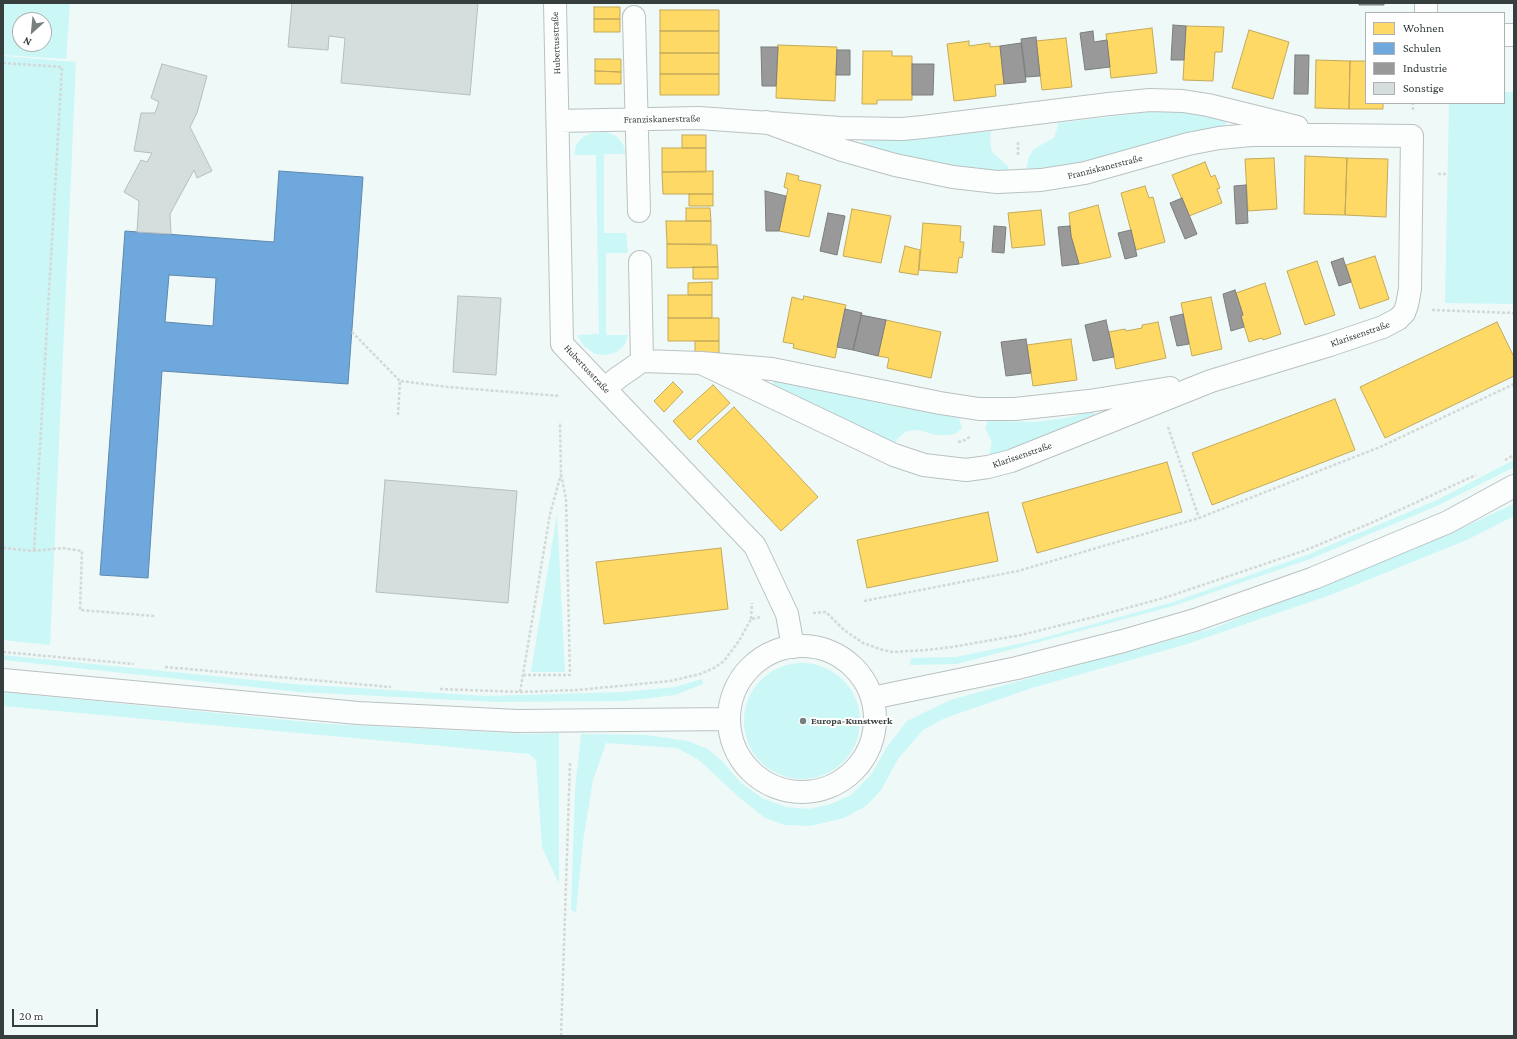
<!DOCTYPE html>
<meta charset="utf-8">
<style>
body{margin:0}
#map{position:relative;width:1517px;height:1039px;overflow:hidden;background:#eef9f8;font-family:"Crimson Pro",serif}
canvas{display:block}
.frame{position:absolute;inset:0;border:4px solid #373e3e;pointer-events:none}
.legend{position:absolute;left:1365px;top:12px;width:140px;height:92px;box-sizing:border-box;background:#fff;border:1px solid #afb2b2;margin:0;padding:5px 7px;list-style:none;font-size:12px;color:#373e3e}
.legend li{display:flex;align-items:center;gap:8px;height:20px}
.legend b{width:20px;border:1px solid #afb2b2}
.north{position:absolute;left:12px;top:12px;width:40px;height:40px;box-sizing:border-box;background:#fff;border:1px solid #afb2b2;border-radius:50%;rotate:207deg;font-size:11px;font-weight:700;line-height:16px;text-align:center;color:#373e3e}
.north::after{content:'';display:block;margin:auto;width:14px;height:18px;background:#777f7f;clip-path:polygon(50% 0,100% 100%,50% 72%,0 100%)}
.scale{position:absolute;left:12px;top:1009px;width:86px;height:18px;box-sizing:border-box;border:2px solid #373e3e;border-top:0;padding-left:5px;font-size:12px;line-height:14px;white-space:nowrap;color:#373e3e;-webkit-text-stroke:3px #fff;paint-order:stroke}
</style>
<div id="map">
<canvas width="1517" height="1039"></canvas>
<div class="frame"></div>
<ul class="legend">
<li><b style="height:11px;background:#ffd966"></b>Wohnen</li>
<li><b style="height:11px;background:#6fa8dc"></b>Schulen</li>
<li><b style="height:11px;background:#999"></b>Industrie</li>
<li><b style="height:11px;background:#d5dedd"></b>Sonstige</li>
</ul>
<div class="north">N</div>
<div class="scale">20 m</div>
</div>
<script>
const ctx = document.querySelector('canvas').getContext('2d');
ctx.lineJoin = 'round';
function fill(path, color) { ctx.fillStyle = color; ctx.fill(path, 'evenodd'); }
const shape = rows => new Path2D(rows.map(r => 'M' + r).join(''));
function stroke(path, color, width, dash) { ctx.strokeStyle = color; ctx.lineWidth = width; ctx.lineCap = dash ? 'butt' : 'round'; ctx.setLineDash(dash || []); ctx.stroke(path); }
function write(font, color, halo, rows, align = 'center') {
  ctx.font = font + ' "Crimson Pro",serif'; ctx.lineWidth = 4; ctx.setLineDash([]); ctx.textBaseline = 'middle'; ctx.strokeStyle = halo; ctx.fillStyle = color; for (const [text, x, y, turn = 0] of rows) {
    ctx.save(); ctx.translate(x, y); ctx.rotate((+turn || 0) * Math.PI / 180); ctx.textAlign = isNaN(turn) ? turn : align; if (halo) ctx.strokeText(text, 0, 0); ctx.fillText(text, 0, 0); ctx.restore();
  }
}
fill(shape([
 [3,3,70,3,66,59,3,55],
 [20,20,44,20,44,44,20,44],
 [3,56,76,62,50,645,3,640],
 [1504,92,1514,92,1514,304,1445,303,1449,103,1504,103],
 [1157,111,1189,112,1227,120,1225,128,1089,165,1025,173,1029,157,1033,150,1039,146,1054,138,1057,129,1058,123],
 [991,131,990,141,992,152,1008,166,1009,174,967,170,862,147,863,140,910,140],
 [606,132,616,136,623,144,626,154,604,154,604,233,626,233,628,253,606,253,606,335,628,335,625,344,617,352,607,355,595,354,584,346,577,335,599,334,596,155,574,155,576,145,583,137,592,133],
 [775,379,883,404,959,418,962,428,955,434,947,435,935,435,919,430,907,431,899,437,894,444,772,386],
 [1094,411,1096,417,1018,448,989,455,992,442,985,428,988,421,1034,422,1066,418],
 [1514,460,1514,467,1439,505,1310,559,1173,606,957,664,910,665,911,658,956,657,1028,642,1170,603,1307,555,1437,500],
 [1514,504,1514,516,1469,539,1333,594,1187,644,1032,688,945,718,923,730,898,759,881,790,866,806,844,818,810,826,785,825,765,818,741,799,699,760,677,748,606,743,593,780,583,841,576,912,571,910,575,790,581,734,646,735,688,741,708,749,722,761,740,782,762,798,786,807,808,809,831,804,851,795,871,775,887,747,907,721,950,700,1214,628,1446,535],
 [557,514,565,672,531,672],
 [3,655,293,684,486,696,624,692,675,687,702,679,703,684,675,695,624,701,496,702,299,692,3,660],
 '744 721a58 58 0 1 1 116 0a58 58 0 1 1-116 0Z',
 [3,692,328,724,527,734,559,733,559,884,542,847,536,760,529,754,3,706]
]), '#cbf7f7');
const homes = shape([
 [594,7,620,7,620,19,594,19,594,7],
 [660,10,719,10,719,31,660,31,660,10],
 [594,19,620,19,620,32,594,32,594,19],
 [1186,26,1224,27,1222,52,1215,52,1213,81,1183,80,1186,26],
 [1152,28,1157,73,1111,78,1106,34,1152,28],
 [1249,30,1289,42,1273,99,1232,88,1249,30],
 [660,31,719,31,719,53,660,53,660,31],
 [1066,38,1072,87,1042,90,1036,41,1066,38],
 [969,41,969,46,990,43,990,47,1000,46,1004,84,995,85,996,96,954,101,947,44,969,41],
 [778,45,837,47,835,101,776,98,778,45],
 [863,51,892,51,892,56,912,56,912,100,877,100,877,104,862,104,863,51],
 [660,53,719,53,719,74,660,74,660,53],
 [595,59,621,59,621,72,595,71,595,59],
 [1316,60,1350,61,1349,109,1315,108,1316,60],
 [1350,61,1366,61,1366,103,1383,103,1383,109,1349,109,1350,61],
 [595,71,621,72,621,84,595,84,595,71],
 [660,74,719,74,719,95,660,95,660,74],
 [682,135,706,135,706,148,682,148,682,135],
 [662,148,706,148,706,172,662,172,662,148],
 [1305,156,1347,158,1345,215,1304,214,1305,156],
 [1274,158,1277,209,1248,211,1245,159,1274,158],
 [1347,158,1388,159,1386,217,1345,215,1347,158],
 [1205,162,1211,177,1215,175,1220,188,1217,189,1222,203,1189,216,1172,175,1205,162],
 [713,171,713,194,663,194,662,172,713,171],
 [787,173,799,176,798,180,821,185,809,237,779,231,788,189,784,187,787,173],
 [1145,186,1149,198,1153,197,1165,242,1136,250,1121,193,1145,186],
 [689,194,713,194,713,206,689,206,689,194],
 [1098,205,1111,257,1079,264,1071,236,1069,213,1098,205],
 [686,208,710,208,711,221,686,221,686,208],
 [852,209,891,216,881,263,843,256,852,209],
 [1041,210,1045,245,1012,248,1008,213,1041,210],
 [666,221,711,221,711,244,667,244,666,221],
 [923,223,961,226,960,242,964,242,962,258,959,257,957,273,919,270,923,223],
 [667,244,717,245,718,267,667,268,667,244],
 [905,246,920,250,918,275,899,272,905,246],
 [1375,256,1389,299,1360,309,1346,265,1375,256],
 [1317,261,1335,315,1305,325,1287,271,1317,261],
 [693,267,718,267,718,279,693,279,693,267],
 [712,282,712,295,688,295,688,283,712,282],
 [1265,283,1281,334,1263,340,1262,338,1249,342,1241,316,1243,315,1236,293,1265,283],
 [668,295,712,295,712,318,668,318,668,295],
 [804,296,846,305,835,358,793,348,794,344,783,342,792,297,803,300,804,296],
 [1211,297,1222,349,1192,356,1181,303,1211,297],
 [668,318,719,318,719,341,668,341,668,318],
 [886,320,941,332,931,378,887,368,889,358,878,356,886,320],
 [1158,322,1166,358,1116,369,1109,332,1125,329,1126,331,1142,328,1142,325,1158,322],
 [1497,322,1514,357,1514,376,1385,438,1360,387,1497,322],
 [1071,339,1077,380,1033,386,1027,345,1071,339],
 [695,341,719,341,719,353,695,353,695,341],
 [673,382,683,392,664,412,654,401,673,382],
 [713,385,730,403,690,440,673,421,713,385],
 [1335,399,1355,450,1212,505,1192,453,1335,399],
 [734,407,818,497,781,531,697,441,734,407],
 [1167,462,1182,512,1037,553,1022,503,1167,462],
 [988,512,998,561,867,588,857,540,988,512],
 [721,548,728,609,604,624,596,562,721,548]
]);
fill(homes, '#ffd966');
stroke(homes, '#c3aa5a', 1);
const schools = shape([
 [279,171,363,177,348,384,162,371,148,578,100,575,125,231,274,242,279,171],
 [169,275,216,278,213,326,165,322,169,275]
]);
fill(schools, '#6fa8dc');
stroke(schools, '#5e88ad', 1);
const industry = shape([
 [1359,3,1384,3,1384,5,1359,5,1359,3],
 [1173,25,1186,26,1184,60,1171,60,1173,25],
 [1093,31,1094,42,1107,40,1110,67,1085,70,1080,33,1093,31],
 [1036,37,1040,76,1026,77,1021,39,1036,37],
 [1021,43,1026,82,1004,84,1000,46,1021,43],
 [761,47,778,47,776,86,762,86,761,47],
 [837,50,850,50,850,75,836,75,837,50],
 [1295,55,1309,55,1308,94,1294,94,1295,55],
 [912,64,934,64,933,95,912,95,912,64],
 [1246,185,1248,223,1236,224,1234,186,1246,185],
 [765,191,786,196,779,231,766,231,765,191],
 [1182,198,1197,234,1185,239,1170,203,1182,198],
 [828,213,845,216,837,255,820,251,828,213],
 [994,226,1006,227,1004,253,992,252,994,226],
 [1070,226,1071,236,1079,264,1062,266,1058,227,1070,226],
 [1131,230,1137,256,1125,259,1118,233,1131,230],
 [1343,258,1351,282,1339,286,1331,262,1343,258],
 [1235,290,1243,315,1241,316,1244,327,1231,331,1223,294,1235,290],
 [845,309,862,313,853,350,837,347,845,309],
 [1183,314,1189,344,1177,346,1170,317,1183,314],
 [861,315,886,320,878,356,853,350,861,315],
 [1106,320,1114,357,1093,361,1085,325,1106,320],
 [1026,339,1031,373,1006,376,1001,342,1026,339]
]);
fill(industry, '#999');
stroke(industry, '#7c7e7e', 1);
const building = shape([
 [292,3,478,3,470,95,341,83,345,38,329,36,328,50,288,47,292,3],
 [162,64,207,76,197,113,190,127,212,171,197,178,194,170,170,214,171,234,137,232,139,201,124,192,141,160,147,162,152,153,134,151,141,113,155,113,159,102,151,98,162,64],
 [458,296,501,298,496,375,453,372,458,296],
 [385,480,517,491,508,603,376,592,385,480]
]);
fill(building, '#d5dedd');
stroke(building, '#b6bebe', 1);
const street = shape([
 [555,3,562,344,755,546,787,614,793,647],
 [1426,13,1426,3],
 [634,17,639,211],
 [1504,35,1514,35],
 [558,121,699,118,840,128,902,129,923,127,1109,104,1150,100,1183,101,1208,105,1297,127],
 [640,262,642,361],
 [701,363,894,455,924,465,966,470,988,467,1011,461,1211,381,1330,345,1383,327,1398,319,1404,313,1407,305,1410,289,1412,136,1330,135,1251,135,1219,138,1188,144,1085,173,1041,180,997,182,953,177,895,165,842,150,766,122],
 [605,388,619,377,642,361,701,363,772,369,940,403,979,409,1015,409,1089,401,1170,388]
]);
const secondary = shape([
 '729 719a73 73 0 1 1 146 0a73 73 0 1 1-146 0Z',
 [3,680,358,713,517,721,729,719],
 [872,698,1017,668,1123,641,1195,620,1314,578,1448,522,1514,486]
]);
stroke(street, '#bac1c1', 24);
stroke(secondary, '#bac1c1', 24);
stroke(shape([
 [3,63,62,67,34,551],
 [1413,110,1413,103],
 [1018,155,1018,142],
 [1438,174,1448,174],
 [1432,310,1514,313],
 [352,332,400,381],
 [398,415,400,381,448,387,560,396],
 [1168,427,1199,518],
 [958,442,965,440,971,436],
 [1505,460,1514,455],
 [3,548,34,551,62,548,82,551,80,610,155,616],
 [864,601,1018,571,1199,518,1380,447,1514,384],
 [813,613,826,612,844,630,863,643,883,650,893,652,927,650,952,647,1021,635,1094,617,1167,597,1306,550,1371,523,1476,475],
 [751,619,752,603],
 [3,652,134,664],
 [165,667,391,687],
 [523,675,570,675,566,499,561,474,560,422],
 [440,689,520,692,578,690,670,681,700,674,714,668,724,661,739,641,751,619,761,617],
 [520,692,550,514,561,474],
 [561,1036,570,763]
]), '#d4d8d7', 2.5, [3, 2]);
stroke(street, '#fcfefe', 22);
stroke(secondary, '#fcfefe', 22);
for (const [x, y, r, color] of [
 [803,721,4,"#777f7f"]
]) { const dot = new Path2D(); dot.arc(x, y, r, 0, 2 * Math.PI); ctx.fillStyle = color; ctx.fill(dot); stroke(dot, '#fff', 1.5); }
write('10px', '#373e3e', '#fff', [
 ["Hubertusstraße",556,43,-92],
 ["Franziskanerstraße",662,119,-1],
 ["Franziskanerstraße",1105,167,-14],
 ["Klarissenstraße",1360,334,-19],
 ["Hubertusstraße",587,369,47],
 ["Klarissenstraße",1022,455,-19]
]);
write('bold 10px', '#373e3e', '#fff', [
 ["Europa-Kunstwerk",811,721]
], 'left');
</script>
